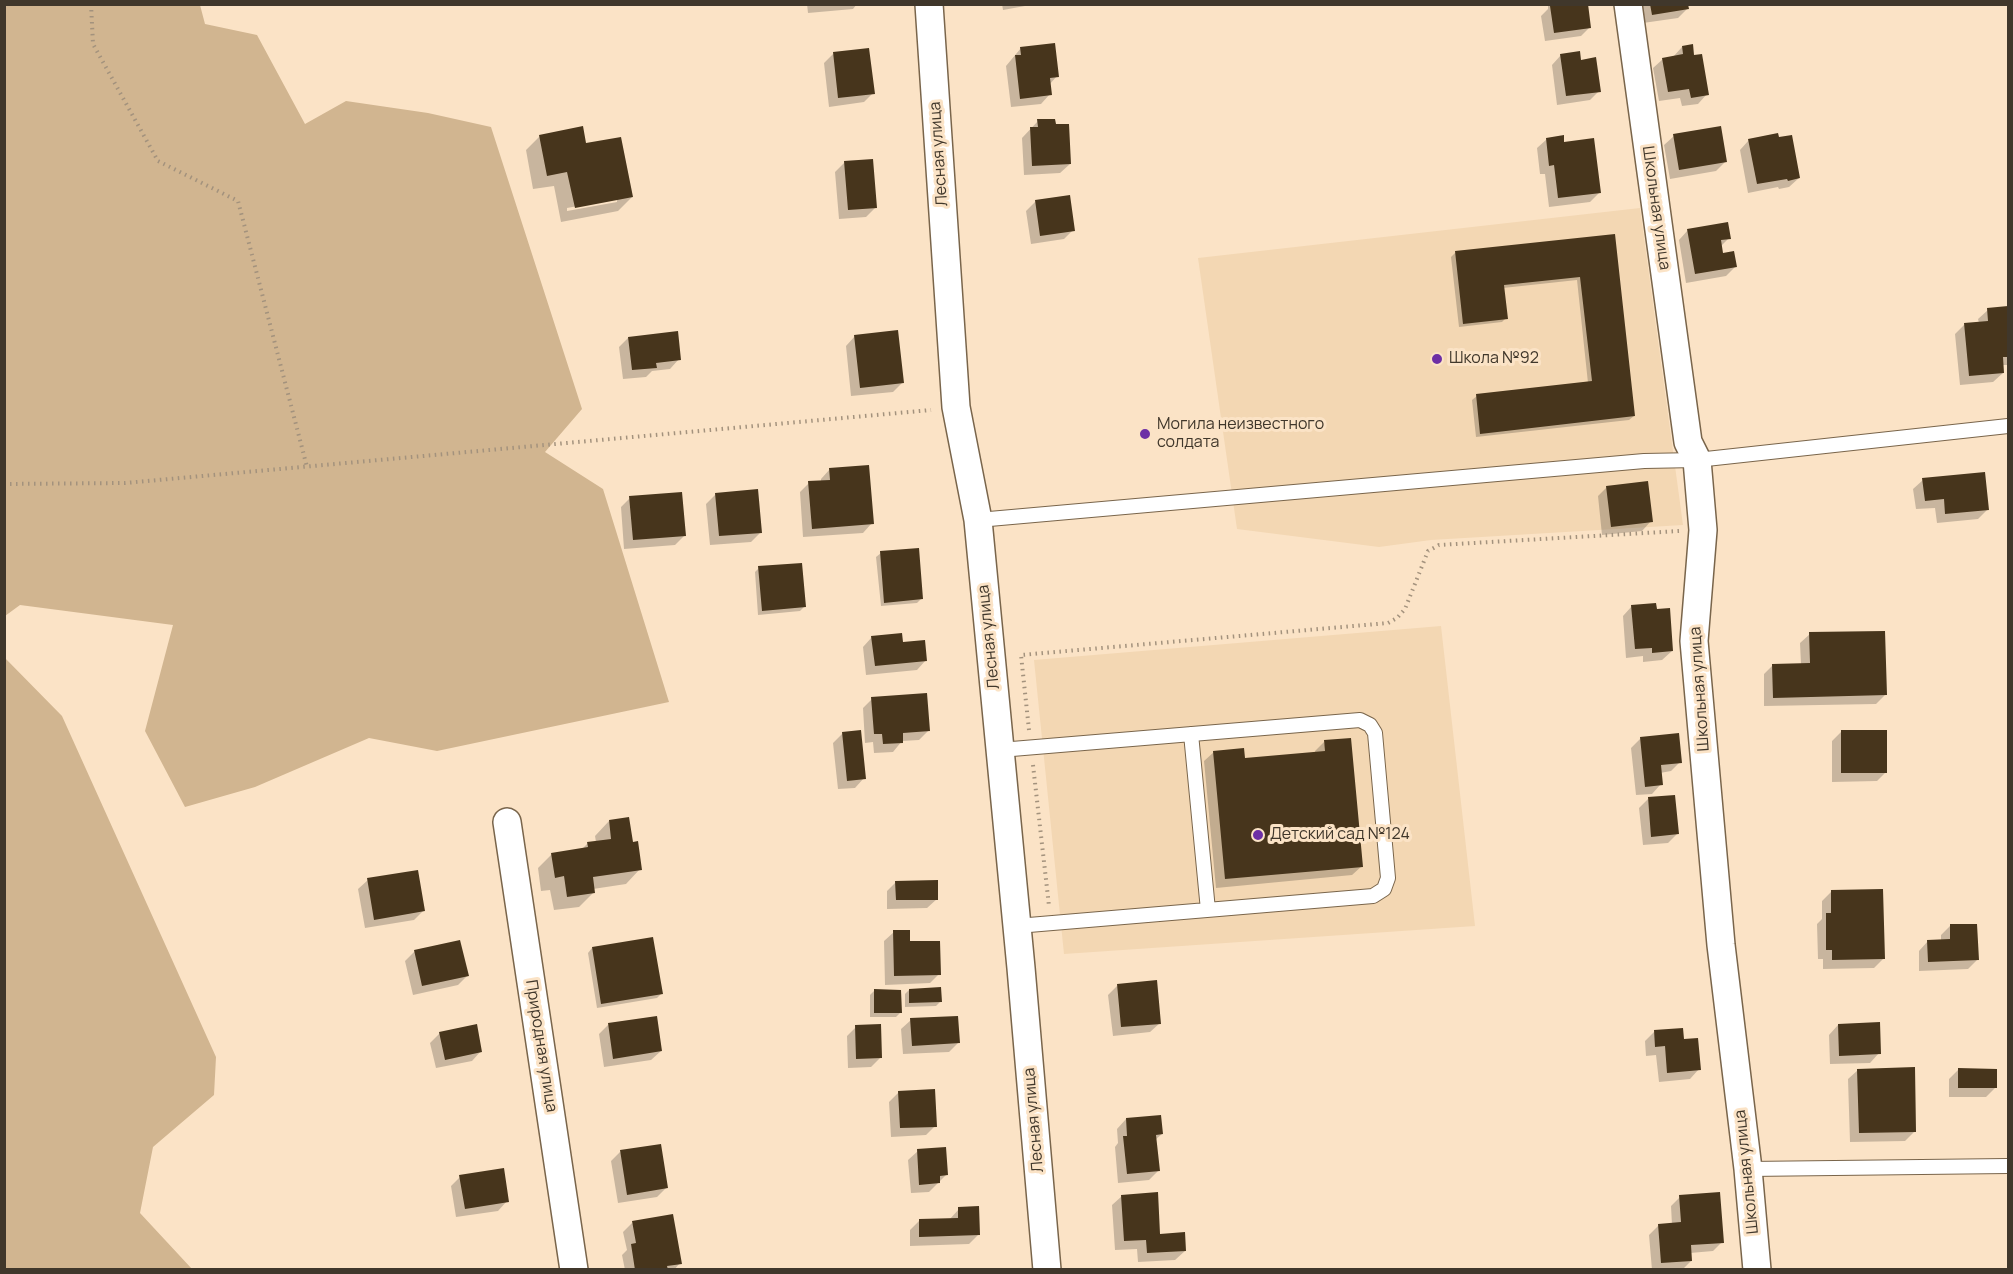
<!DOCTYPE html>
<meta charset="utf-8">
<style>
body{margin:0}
#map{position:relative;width:2013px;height:1274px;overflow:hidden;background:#fbe3c6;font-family:Manrope,sans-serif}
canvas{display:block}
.frame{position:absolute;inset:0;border:6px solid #40372b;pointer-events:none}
</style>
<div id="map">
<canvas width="2013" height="1274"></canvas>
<div class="frame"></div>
</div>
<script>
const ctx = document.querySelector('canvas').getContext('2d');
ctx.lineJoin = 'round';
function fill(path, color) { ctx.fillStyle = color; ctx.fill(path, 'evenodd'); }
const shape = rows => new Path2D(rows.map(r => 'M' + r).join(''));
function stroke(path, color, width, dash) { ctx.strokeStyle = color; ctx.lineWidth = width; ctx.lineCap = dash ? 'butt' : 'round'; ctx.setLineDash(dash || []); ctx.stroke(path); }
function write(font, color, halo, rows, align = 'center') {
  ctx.font = font + ' Manrope,sans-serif'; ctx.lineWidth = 6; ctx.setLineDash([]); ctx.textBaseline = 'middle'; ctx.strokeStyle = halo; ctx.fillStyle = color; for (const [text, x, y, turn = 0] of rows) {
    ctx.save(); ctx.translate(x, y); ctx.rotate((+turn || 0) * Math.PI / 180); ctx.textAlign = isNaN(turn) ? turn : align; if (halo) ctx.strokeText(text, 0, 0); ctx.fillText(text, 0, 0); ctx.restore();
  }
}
fill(shape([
 [1640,208,1683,525,1431,540,1379,547,1237,529,1198,258],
 [1441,626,1475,926,1064,954,1034,660]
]), '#f3d7b3');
fill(shape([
 [5,4,200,5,205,24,257,35,305,124,346,101,428,113,491,127,582,409,545,452,603,489,669,702,437,751,369,738,255,787,185,807,145,731,173,625,20,605,5,616],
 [5,658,62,716,216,1057,214,1095,153,1147,140,1213,192,1269,5,1269]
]), '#d1b590');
fill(shape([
 [807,4,857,4,853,9,808,13],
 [1002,4,1036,4,1003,10],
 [1548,4,1587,4,1590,27,1581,36,1545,41,1541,16,1548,9],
 [1640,4,1686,4,1687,9,1678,18,1643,23],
 [1682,47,1693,57,1707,94,1698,104,1682,106,1680,98,1659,101,1653,68,1663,59,1673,57],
 [1021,48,1057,76,1049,85,1050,94,1041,104,1011,107,1006,66],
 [833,54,873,93,864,102,829,107,824,63],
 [1561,55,1579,61,1599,91,1590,100,1557,105,1552,65],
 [1038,121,1054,126,1070,164,1060,173,1024,175,1022,138],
 [540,136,585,145,632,197,618,211,561,222,554,186,533,189,526,150],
 [617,199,617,202,567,211,567,208],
 [1674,136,1725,162,1716,171,1670,179,1664,145],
 [1547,139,1563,143,1600,192,1590,202,1549,207,1545,174,1540,174,1537,148],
 [1749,140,1799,178,1789,187,1779,189,1778,187,1748,193,1740,150],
 [845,162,876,207,866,217,839,219,835,172],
 [1036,201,1073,230,1064,239,1031,244,1026,211],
 [1688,230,1729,238,1720,247,1722,254,1735,267,1726,276,1686,283,1679,240],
 [1613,235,1634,416,1629,420,1476,437,1472,400,1477,396,1588,383,1577,280,1503,288,1506,318,1502,322,1459,327,1451,257,1455,253],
 [2008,308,2008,365,2002,365,2003,373,1993,382,1960,385,1955,334,1964,325,1979,323,1978,319,1988,310],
 [855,336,902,383,893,392,851,396,846,346],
 [628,338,679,359,670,369,652,371,646,377,623,379,619,347],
 [830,469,872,523,863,533,803,537,800,492,809,483,821,482,821,479],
 [1923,480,1987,510,1978,519,1937,523,1935,508,1916,509,1913,489],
 [1607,487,1651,521,1642,531,1602,535,1598,496],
 [716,494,760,533,751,542,710,545,706,504],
 [630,498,684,536,675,545,624,549,621,507],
 [881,553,921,599,917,603,881,606,876,557],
 [759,568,804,607,800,611,758,615,755,572],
 [1632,606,1672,651,1662,660,1643,662,1643,656,1626,658,1623,616],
 [1810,634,1885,695,1876,704,1764,706,1764,674,1773,665,1801,664,1800,643],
 [872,637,902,644,926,660,917,670,866,675,863,647],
 [872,699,929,730,919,740,902,741,893,752,874,753,873,742,865,743,863,708],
 [1841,732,1886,772,1877,781,1832,782,1832,741],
 [843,733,864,778,855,788,838,789,833,743],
 [1641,738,1680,762,1671,771,1660,773,1661,784,1652,794,1636,795,1631,748],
 [1324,742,1362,866,1352,875,1216,888,1204,761,1214,752,1244,760,1315,754,1315,751],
 [1648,799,1677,834,1668,843,1643,845,1639,808],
 [609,821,631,844,640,869,626,884,593,889,594,892,579,907,554,910,550,890,541,891,538,868,552,854,581,850,588,843,596,842,595,836],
 [368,880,423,911,414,920,365,928,358,889],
 [896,882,937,899,927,908,887,909,887,891],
 [1831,892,1883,959,1874,968,1823,969,1823,959,1818,959,1817,924,1822,919,1822,901],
 [1950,926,1977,960,1968,969,1919,971,1919,951,1928,941,1941,941,1941,935],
 [894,932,909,943,939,974,930,983,885,985,884,941],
 [592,948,661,994,657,998,597,1008,588,953],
 [415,951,467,976,458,985,413,995,405,961],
 [1117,986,1160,1023,1150,1032,1113,1036,1108,995],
 [909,990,940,1002,936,1006,905,1007,905,994],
 [874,991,900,1013,896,1017,870,1017,870,995],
 [911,1020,958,1043,949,1052,903,1054,901,1029],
 [608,1025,661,1051,651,1060,604,1067,599,1034],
 [1838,1025,1879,1053,1870,1063,1830,1064,1829,1035],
 [856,1027,881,1057,871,1067,848,1068,847,1036],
 [1654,1032,1683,1041,1699,1069,1690,1079,1659,1082,1656,1055,1646,1056,1645,1041],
 [440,1033,481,1051,472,1061,436,1068,430,1043],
 [1858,1070,1914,1132,1905,1141,1850,1142,1848,1079],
 [1958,1070,1995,1088,1986,1097,1949,1097,1949,1079],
 [899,1092,935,1126,926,1135,891,1137,889,1102],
 [1126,1119,1162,1134,1155,1140,1158,1171,1149,1180,1118,1183,1115,1147,1118,1143,1117,1129],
 [918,1151,947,1174,929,1192,911,1193,908,1160],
 [620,1152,667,1187,657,1197,618,1203,611,1161],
 [460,1177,507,1201,498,1211,456,1217,451,1186],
 [1122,1196,1159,1235,1185,1251,1175,1260,1138,1262,1137,1249,1115,1250,1112,1205],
 [1680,1197,1722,1242,1713,1251,1690,1253,1691,1261,1682,1270,1652,1270,1649,1235,1658,1226,1672,1225,1671,1206],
 [959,1209,978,1235,969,1244,910,1246,910,1230,919,1221,949,1220],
 [632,1223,680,1263,674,1270,625,1270,622,1255,627,1250,623,1232]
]), '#0003');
fill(shape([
 [1559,4,1588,4,1591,28,1554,33,1550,6],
 [1650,4,1688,4,1689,9,1652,15],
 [1055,43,1059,77,1050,78,1052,95,1020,99,1015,55,1021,55,1020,47],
 [1693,44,1694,55,1702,54,1709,95,1691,98,1689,89,1668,92,1662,58,1683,54,1682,46],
 [869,48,875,94,838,98,833,52],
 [1580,51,1581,60,1596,57,1601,92,1566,96,1560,54],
 [1037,119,1055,119,1056,124,1069,124,1071,164,1032,166,1030,127,1038,127],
 [583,126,586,143,621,137,633,197,575,208,567,172,547,176,539,135],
 [1721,126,1727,162,1679,170,1673,134],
 [1778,133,1779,137,1792,135,1800,178,1788,181,1787,179,1757,184,1748,139],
 [1564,135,1564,142,1594,138,1601,193,1558,198,1554,165,1549,166,1546,138],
 [873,159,877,208,848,210,844,161],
 [1070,195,1075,231,1040,236,1035,200],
 [1728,222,1731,239,1721,240,1723,253,1734,251,1737,267,1695,274,1687,229],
 [1615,234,1635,416,1480,434,1476,394,1592,381,1580,277,1504,285,1508,319,1463,324,1455,251],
 [2008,306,2008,357,2003,357,2004,373,1969,376,1964,323,1988,321,1987,308],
 [898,330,904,383,860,388,854,335],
 [678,331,681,360,656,363,657,368,632,370,628,337],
 [869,465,874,524,812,529,808,481,830,480,829,468],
 [1985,472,1989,510,1945,514,1944,499,1925,501,1922,478],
 [1648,481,1653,522,1611,527,1606,486],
 [758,489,762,533,719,536,715,493],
 [682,492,686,536,633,540,629,496],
 [919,548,923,599,884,603,880,551],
 [802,563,806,607,762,611,758,566],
 [1656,603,1657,609,1670,608,1673,651,1652,653,1652,648,1635,649,1631,605],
 [1885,631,1887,695,1773,698,1772,664,1810,663,1809,632],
 [902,633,903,642,925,640,927,661,875,666,871,636],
 [927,693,930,731,903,733,903,743,883,744,882,734,874,734,871,697],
 [861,730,866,779,847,781,842,732],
 [1841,730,1887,730,1887,773,1841,773],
 [1679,733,1682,763,1661,765,1663,785,1645,787,1640,737],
 [1351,738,1363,867,1225,879,1213,751,1244,748,1245,758,1325,751,1324,740],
 [1675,795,1679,834,1651,837,1648,797],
 [629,817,633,842,638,841,642,870,593,877,595,893,567,897,564,876,555,878,551,853,588,847,587,842,611,839,609,820],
 [418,870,425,911,374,920,367,878],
 [938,880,938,900,896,900,895,881],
 [1883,889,1885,959,1832,960,1832,950,1826,950,1826,913,1831,913,1831,890],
 [1950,924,1977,924,1979,960,1928,962,1927,940,1950,939],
 [893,930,910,930,910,941,940,941,941,975,894,976],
 [653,937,663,994,601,1004,592,947],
 [460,940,469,976,422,986,414,950],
 [1157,980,1161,1024,1121,1027,1117,984],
 [941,987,942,1002,909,1003,909,989],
 [874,989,901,990,902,1013,874,1013],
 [657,1016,662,1051,613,1059,608,1023],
 [958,1016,960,1043,912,1046,910,1018],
 [1880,1022,1881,1054,1839,1056,1838,1024],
 [477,1024,482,1052,445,1060,439,1032],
 [881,1024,882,1058,856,1059,855,1025],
 [1683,1028,1684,1039,1698,1038,1701,1070,1667,1073,1665,1046,1655,1047,1654,1030],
 [1915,1067,1916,1132,1859,1133,1857,1069],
 [1958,1068,1997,1069,1997,1088,1958,1088],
 [935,1089,937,1127,900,1128,898,1091],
 [1161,1115,1163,1134,1156,1135,1160,1171,1127,1174,1123,1136,1127,1136,1126,1118],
 [661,1144,668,1188,627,1195,620,1150],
 [946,1147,948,1175,940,1176,940,1183,919,1185,917,1149],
 [504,1168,509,1202,465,1209,459,1175],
 [1158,1192,1160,1234,1185,1232,1186,1251,1147,1253,1146,1240,1124,1241,1121,1195],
 [1720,1192,1724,1243,1691,1245,1692,1261,1661,1263,1658,1224,1681,1222,1679,1195],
 [979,1206,980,1235,919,1237,919,1219,958,1218,958,1207],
 [673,1214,682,1264,667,1266,668,1270,635,1270,631,1244,636,1243,632,1221]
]), '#47351c');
const service = shape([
 [978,520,1644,461,1697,460,2008,426],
 [1191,734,1208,910],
 [1000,750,1360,720,1370,725,1375,733,1388,878,1384,889,1373,896,1017,926],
 [1748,1169,2008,1166]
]);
const minor = shape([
 [929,4,956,407,978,520,1021,968,1047,1270],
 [1628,4,1688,442,1697,460,1703,530,1694,641,1721,945,1748,1169,1757,1270],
 [507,822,574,1270]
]);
stroke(service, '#79654b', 16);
stroke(minor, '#79654b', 30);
stroke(shape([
 [91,4,93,44,158,161,238,201,307,467],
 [4,484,125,483,931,410],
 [1029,730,1021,655,1388,623,1397,618,1405,609,1428,551,1439,545,1679,531],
 [1033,765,1049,906]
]), '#a3927d', 4, [1.5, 4.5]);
stroke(service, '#fff', 14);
stroke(minor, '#fff', 27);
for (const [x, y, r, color] of [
 [1437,359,6,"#6d2fa5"],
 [1145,434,6,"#6d2fa5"],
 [1258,835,6,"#6d2fa5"]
]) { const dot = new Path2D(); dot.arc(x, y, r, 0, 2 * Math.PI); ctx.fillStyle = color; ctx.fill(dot); stroke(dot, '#fbe3c6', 2); }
write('16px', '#40372b', '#fbe3c6', [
 ["Лесная улица",939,154,-94],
 ["Школьная улица",1656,208,82],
 ["Лесная улица",989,637,-96],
 ["Школьная улица",1700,689,-94],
 ["Природная улица",541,1046,81],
 ["Лесная улица",1034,1120,-95],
 ["Школьная улица",1747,1172,-96]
]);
write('16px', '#40372b', '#fbe3c6', [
 ["Школа №92",1449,359],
 ["Могила неизвестного",1157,425],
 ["солдата",1157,443],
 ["Детский сад №124",1270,835]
], 'left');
</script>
